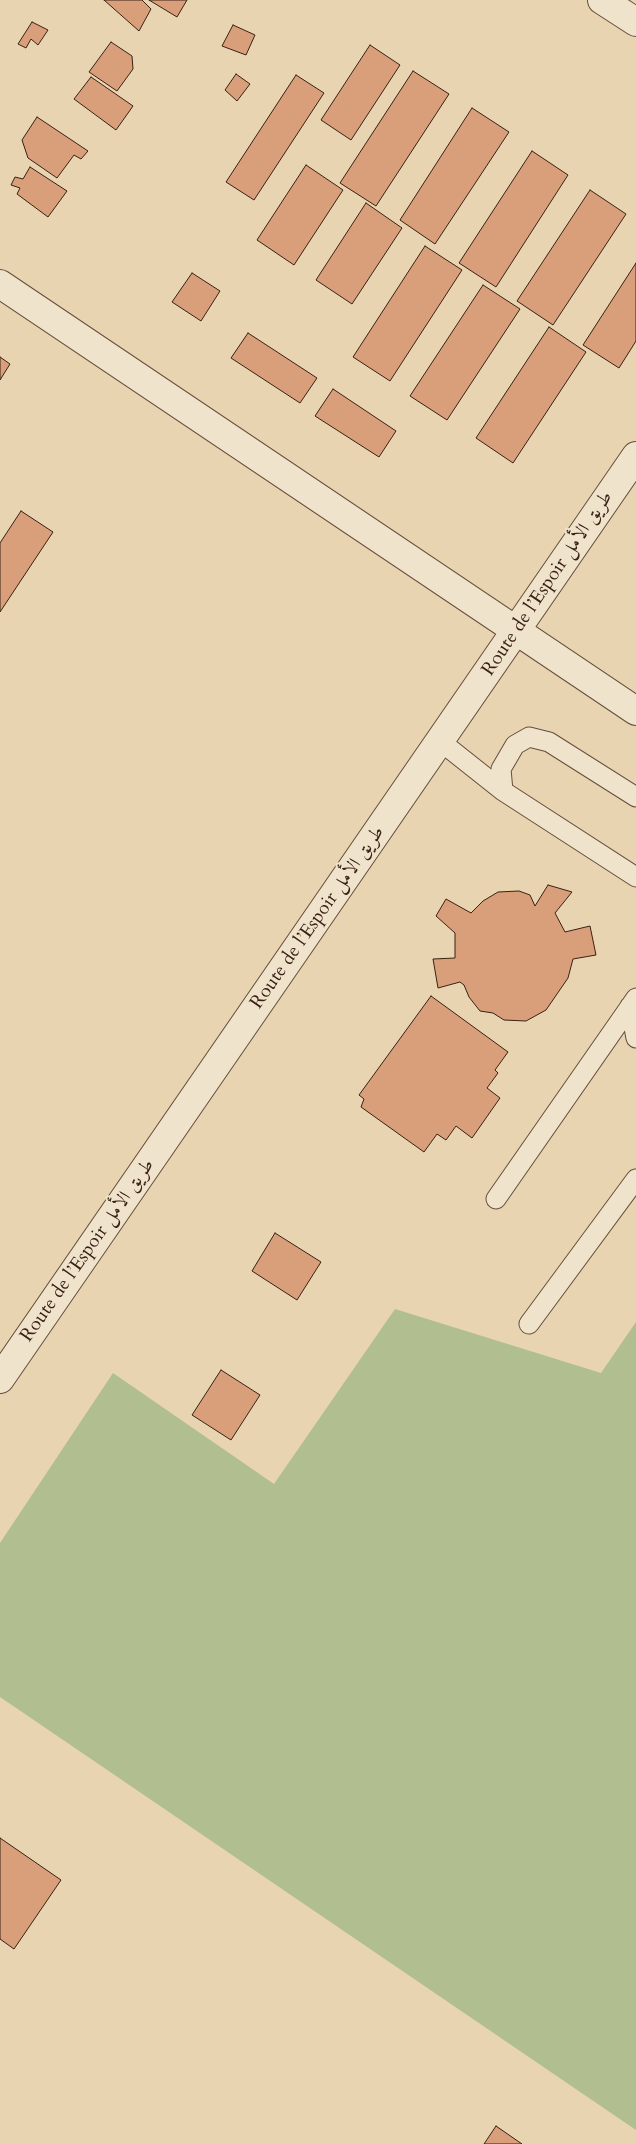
<!DOCTYPE html>
<meta charset="utf-8">
<style>
body{margin:0}
canvas{display:block;background:#e8d4b0}
</style>
<canvas width="636" height="2144"></canvas>
<script>
const ctx = document.querySelector('canvas').getContext('2d');
ctx.lineJoin = 'round';
function fill(path, color) { ctx.fillStyle = color; ctx.fill(path, 'evenodd'); }
const shape = rows => new Path2D(rows.map(r => 'M' + r).join(''));
function stroke(path, color, width, dash) { ctx.strokeStyle = color; ctx.lineWidth = width; ctx.lineCap = dash ? 'butt' : 'round'; ctx.setLineDash(dash || []); ctx.stroke(path); }
function write(font, color, halo, rows, align = 'center') {
  ctx.font = font + ' Cardo,Amiri,serif'; ctx.lineWidth = 4; ctx.setLineDash([]); ctx.textBaseline = 'middle'; ctx.strokeStyle = halo; ctx.fillStyle = color; for (const [text, x, y, turn = 0] of rows) {
    ctx.save(); ctx.translate(x, y); ctx.rotate((+turn || 0) * Math.PI / 180); ctx.textAlign = isNaN(turn) ? turn : align; if (halo) ctx.strokeText(text, 0, 0); ctx.fillText(text, 0, 0); ctx.restore();
  }
}
fill(shape([
 [395,1309,601,1373,636,1322,636,2130,0,1697,0,1543,113,1373,274,1484]
]), '#b0be90');
const building = shape([
 [104,0,142,0,151,9,139,31,104,0],
 [149,0,187,0,177,17,149,0],
 [32,22,48,30,38,45,31,39,26,48,18,44,32,22],
 [233,25,255,35,246,55,222,46,233,25],
 [111,42,132,56,133,69,117,91,89,72,111,42],
 [370,45,400,65,351,140,321,120,370,45],
 [413,71,449,94,376,206,340,183,413,71],
 [236,74,250,84,237,101,225,90,236,74],
 [296,75,324,93,254,200,226,182,296,75],
 [91,77,133,106,116,130,74,99,91,77],
 [472,108,509,132,435,244,400,220,472,108],
 [37,117,88,151,81,159,74,155,57,178,28,158,22,140,37,117],
 [532,151,568,175,496,287,459,263,532,151],
 [306,165,343,190,294,265,257,240,306,165],
 [30,167,67,191,48,217,17,194,20,188,11,185,15,177,23,179,30,167],
 [590,190,626,214,553,325,517,301,590,190],
 [366,203,402,228,352,304,316,280,366,203],
 [425,246,462,270,390,381,353,357,425,246],
 [636,263,636,341,619,368,583,345,636,263],
 [192,273,220,291,201,321,172,302,192,273],
 [483,285,520,309,447,420,410,396,483,285],
 [549,327,586,352,513,463,476,438,549,327],
 [248,333,317,378,300,403,231,358,248,333],
 [0,357,10,364,0,380,0,357],
 [333,389,396,431,379,457,315,416,333,389],
 [21,511,53,532,0,612,0,543,21,511],
 [548,885,572,892,555,913,565,932,590,926,596,955,573,959,568,978,546,1010,526,1021,504,1020,493,1013,480,1011,469,997,464,985,460,982,438,988,433,959,455,958,455,933,436,916,446,899,471,913,483,901,498,892,519,891,530,895,535,906,548,885],
 [431,996,508,1052,495,1070,498,1073,487,1088,500,1098,472,1138,456,1126,446,1140,437,1134,424,1152,361,1107,364,1099,359,1095,431,996],
 [275,1233,321,1262,297,1300,252,1271,275,1233],
 [221,1370,260,1395,231,1440,192,1415,221,1370],
 [0,1838,61,1880,14,1949,0,1939,0,1838],
 [496,2126,522,2144,484,2144,496,2126]
]);
fill(building, '#d99e7a');
stroke(building, '#392115', 1);
const service = shape([
 [440,741,503,791],
 [636,797,549,742,529,737,515,745,501,769,503,791,636,877],
 [630,1006,636,1038],
 [496,1199,636,998],
 [529,1324,636,1179]
]);
const minor = shape([
 [0,284,636,711]
]);
const tertiary = shape([
 [602,0,636,22],
 [0,1379,636,456]
]);
stroke(service, '#654e3c', 21);
stroke(minor, '#654e3c', 30);
stroke(tertiary, '#654e3c', 30);
stroke(service, '#f0e3cc', 19);
stroke(minor, '#f0e3cc', 28);
stroke(tertiary, '#f0e3cc', 28);
write('19px', '#392115', '#f0e3cc', [
 ["Route de l’Espoir طريق الأمل",548,584,-56],
 ["Route de l’Espoir طريق الأمل",318,918,-55],
 ["Route de l’Espoir طريق الأمل",88,1251,-55]
]);
</script>
